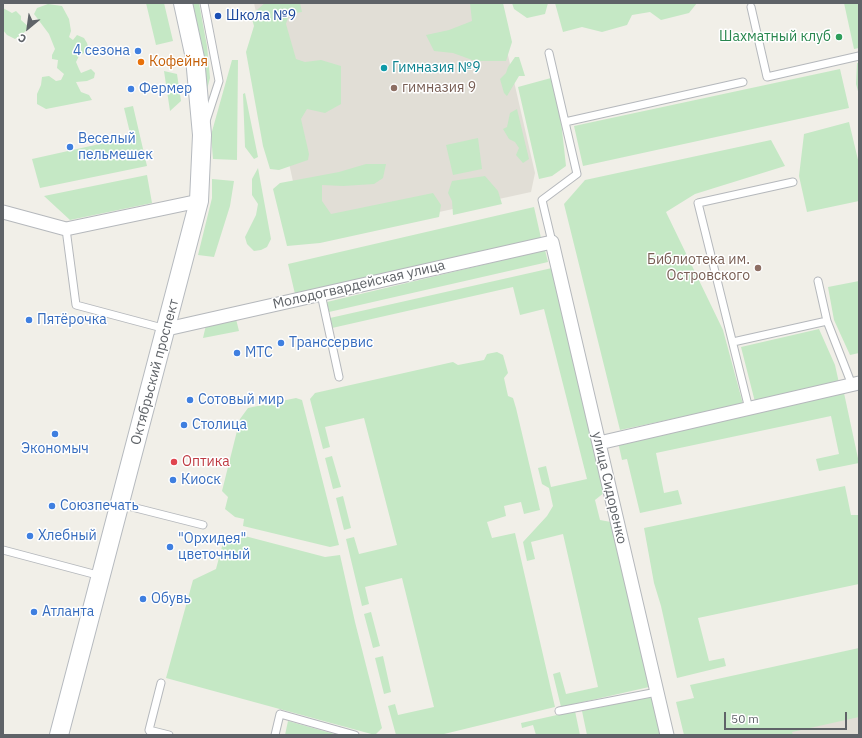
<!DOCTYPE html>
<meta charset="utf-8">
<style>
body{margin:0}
#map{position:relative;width:862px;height:738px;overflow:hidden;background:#f1efe8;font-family:"IBM Plex Sans",sans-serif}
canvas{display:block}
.frame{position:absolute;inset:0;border:4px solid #5f6368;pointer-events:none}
.north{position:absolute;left:8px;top:8px;width:40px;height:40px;-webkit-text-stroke:3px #fff;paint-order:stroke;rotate:209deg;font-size:11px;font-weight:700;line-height:16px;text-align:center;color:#5f6368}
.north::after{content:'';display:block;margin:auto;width:14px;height:18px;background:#5f6368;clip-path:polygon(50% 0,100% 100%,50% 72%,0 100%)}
.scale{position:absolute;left:724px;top:712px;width:123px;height:18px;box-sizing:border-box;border:2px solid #5f6368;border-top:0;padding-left:5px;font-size:12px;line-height:14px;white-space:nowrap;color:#5f6368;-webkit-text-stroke:3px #fff;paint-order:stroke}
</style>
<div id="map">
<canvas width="862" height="738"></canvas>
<div class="frame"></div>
<div class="north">С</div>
<div class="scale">50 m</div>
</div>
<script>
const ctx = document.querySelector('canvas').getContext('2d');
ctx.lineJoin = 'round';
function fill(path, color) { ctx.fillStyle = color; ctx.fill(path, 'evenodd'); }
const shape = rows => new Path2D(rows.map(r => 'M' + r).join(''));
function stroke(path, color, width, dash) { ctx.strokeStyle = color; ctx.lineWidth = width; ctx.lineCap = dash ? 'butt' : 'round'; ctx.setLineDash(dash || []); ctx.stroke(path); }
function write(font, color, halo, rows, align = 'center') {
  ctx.font = font + ' "IBM Plex Sans",sans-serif'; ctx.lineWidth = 3; ctx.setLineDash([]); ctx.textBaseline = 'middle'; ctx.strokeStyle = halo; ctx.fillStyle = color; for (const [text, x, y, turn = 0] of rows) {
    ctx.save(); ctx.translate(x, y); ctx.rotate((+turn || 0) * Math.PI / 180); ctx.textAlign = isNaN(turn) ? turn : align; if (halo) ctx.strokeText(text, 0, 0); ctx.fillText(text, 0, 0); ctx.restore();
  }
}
fill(shape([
 [254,3,496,3,535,173,531,192,306,241],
 [859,707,859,735,740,735]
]), '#e1ded6');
fill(shape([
 [146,3,164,3,173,41,156,45],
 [191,3,199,3,207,46,210,78,204,101],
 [265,3,300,3,302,12,289,14,286,24,296,59,305,62,321,60,341,66,341,104,325,113,307,109,301,119,309,154,308,160,279,170,270,169,263,146,246,52,254,26,251,15],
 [470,3,503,3,512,42,506,61,475,61,453,53,434,51,426,35,449,30,472,21],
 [512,3,548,3,545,14,527,18,514,9],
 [555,3,697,3,689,13,661,20,650,12,632,15,627,25,602,32,582,27,563,32],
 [844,3,859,3,859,48,854,49],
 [48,4,62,6,69,19,71,31,69,37,73,40,77,35,84,38,87,43,89,50,79,56,76,62,79,69,81,73,91,69,95,73,94,78,87,81,76,82,81,92,89,95,92,100,46,109,37,104,37,94,41,85,42,77,49,76,56,81,61,80,64,74,57,68,58,60,52,59,52,55,55,49,49,34,34,14,37,8],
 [3,8,12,13,16,11,21,16,21,20,30,28,15,39,7,35,3,30],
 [515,57,519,57,525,76,519,76,507,96,504,93,500,79,506,73,508,67],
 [232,60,238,60,237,160,213,159,211,135],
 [857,63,859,63,859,95,856,84],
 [840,69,849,108,583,166,574,126],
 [164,71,177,74,181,101,170,111],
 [551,78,561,121,566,166,552,176,539,179,518,87],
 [245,93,258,157,254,159,245,147,243,94],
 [133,106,147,166,40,188,32,159,131,137,124,108],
 [517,109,529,159,523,163,516,155,519,148,515,142,509,139,503,129,507,127,510,113],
 [849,122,859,164,859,201,807,212,799,176,804,134],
 [478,138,482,169,453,175,446,145],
 [771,140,785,166,695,194,666,212,723,330,743,404,620,430,564,204,585,180],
 [366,164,386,164,383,178,374,184,343,186,322,185,322,201,331,214,433,193,441,205,439,217,320,243,287,246,273,189,280,183,339,172],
 [258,168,271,239,267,247,261,250,254,251,247,244,245,237,256,215,258,204,252,195,252,179],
 [147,175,152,203,70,220,44,196],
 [485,176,498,191,502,204,453,215,452,201,448,193,452,181],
 [212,179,234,181,230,206,214,257,198,255,212,198],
 [534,207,541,238,295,294,288,264],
 [545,250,548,262,329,312,327,302],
 [552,268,605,492,595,500,600,520,611,522,649,687,561,707,553,674,560,672,566,694,598,687,563,534,531,542,535,559,527,561,523,542,547,516,553,506,549,488,542,484,538,468,546,466,551,487,587,479,544,309,520,315,513,287,332,328,330,318],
 [859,281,859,353,850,355,834,320,828,287],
 [236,319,239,331,203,338,206,325],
 [819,329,835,365,839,383,755,402,741,347],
 [497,352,503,355,508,373,504,378,508,396,513,398,516,408,540,510,524,514,521,502,504,506,506,516,487,522,492,538,515,533,555,707,440,735,396,735,388,706,395,704,398,715,434,707,402,578,365,587,369,604,362,606,346,539,354,537,359,554,397,545,364,418,325,427,330,447,323,449,310,399,315,393,453,362,458,365,484,360,487,354],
 [844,393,859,463,819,471,816,459,839,454,831,416,656,453,664,493,678,490,682,504,640,513,627,459,622,460,618,442],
 [296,398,302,400,339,545,330,547,243,526,244,519,235,517,225,509,228,497,222,491,240,419,248,408],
 [332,456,341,487,333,489,325,458],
 [845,486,851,515,859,515,859,584,698,618,709,661,724,658,726,666,677,678,661,606,654,583,644,528],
 [343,496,351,528,344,530,336,498],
 [241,535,325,557,340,555,355,622,382,728,375,735,166,678,193,580,216,569,224,539,240,543],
 [371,612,380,646,373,648,364,614],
 [859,648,859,717,792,732,793,735,684,735,676,702,694,698,690,685],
 [383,656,391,692,384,694,375,658],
 [654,696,662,735,587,735,582,711],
 [575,711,580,735,536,735,533,725,522,728,521,723],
 [288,721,338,735,285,735]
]), '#c5e8c5');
const lane = shape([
 [204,3,219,81,206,121],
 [751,7,767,77,859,56],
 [549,53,577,174,542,200,552,242],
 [565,122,743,82],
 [66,229,76,305,166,329],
 [818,281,827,321,852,385],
 [321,294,339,377],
 [733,342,827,321],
 [749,409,698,203,793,182],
 [120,504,203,525],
 [3,550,101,576],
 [559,711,657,692],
 [149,730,169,735],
 [152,735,149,730,161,683],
 [275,735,280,714,355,735]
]);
const street = shape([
 [3,212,66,229,199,201],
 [167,329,552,242,667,735],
 [599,443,859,383]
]);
const secondary = shape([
 [59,735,199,201,202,135,195,58,183,3]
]);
stroke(lane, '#b5b8bc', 9);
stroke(street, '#b5b8bc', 15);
stroke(secondary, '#b6babf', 20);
stroke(lane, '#fff', 7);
stroke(street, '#fff', 13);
stroke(secondary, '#fff', 18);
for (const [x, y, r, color] of [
 [218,16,4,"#1a4fb4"],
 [839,37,4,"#2e9e5b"],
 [138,51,4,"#3f7fe0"],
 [141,62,4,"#e8710a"],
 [384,68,4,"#0f9aa8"],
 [394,88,4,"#8d6e63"],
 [131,89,4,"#3f7fe0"],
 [70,147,4,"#3f7fe0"],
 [758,268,4,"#8d6e63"],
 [29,320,4,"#3f7fe0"],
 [281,343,4,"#3f7fe0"],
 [237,353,4,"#3f7fe0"],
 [190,400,4,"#3f7fe0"],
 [184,425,4,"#3f7fe0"],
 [55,434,4,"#3f7fe0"],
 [174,462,4,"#e0444e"],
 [173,480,4,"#3f7fe0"],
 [52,506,4,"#3f7fe0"],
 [30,536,4,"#3f7fe0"],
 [170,547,4,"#3f7fe0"],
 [143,599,4,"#3f7fe0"],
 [34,612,4,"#3f7fe0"]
]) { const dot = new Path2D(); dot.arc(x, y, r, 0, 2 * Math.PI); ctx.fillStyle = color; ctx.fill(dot); stroke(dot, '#fff', 1.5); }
write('14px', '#164399', '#fff', [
 ["Школа №9",226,16]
], 'left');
write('14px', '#27864d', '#fff', [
 ["Шахматный клуб",831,37]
], 'right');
write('14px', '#366cbe', '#fff', [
 ["4 сезона",130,51,"right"],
 ["Фермер",139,89],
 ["Веселый",78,139],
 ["пельмешек",78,155],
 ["Пятёрочка",37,320],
 ["Транссервис",289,343],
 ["МТС",245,353],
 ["Сотовый мир",198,400],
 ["Столица",192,425],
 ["Экономыч",55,449,"center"],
 ["Киоск",181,480],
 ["Союзпечать",60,506],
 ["Хлебный",38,536],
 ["\"Орхидея\"",178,539],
 ["цветочный",178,555],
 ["Обувь",151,599],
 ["Атланта",42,612]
], 'left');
write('14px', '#c56008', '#fff', [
 ["Кофейня",149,62]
], 'left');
write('14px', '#0d838f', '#fff', [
 ["Гимназия №9",392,68]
], 'left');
write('14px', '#785e54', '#fff', [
 ["гимназия 9",402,88],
 ["Библиотека им.",750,260,"right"],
 ["Островского",750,276,"right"]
], 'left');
write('14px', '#5f6368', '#fff', [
 ["Молодогвардейская улица",359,285,-13],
 ["Октябрьский проспект",155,372,-75],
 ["улица Сидоренко",609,488,77]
]);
write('14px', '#be3a42', '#fff', [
 ["Оптика",182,462]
], 'left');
</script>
